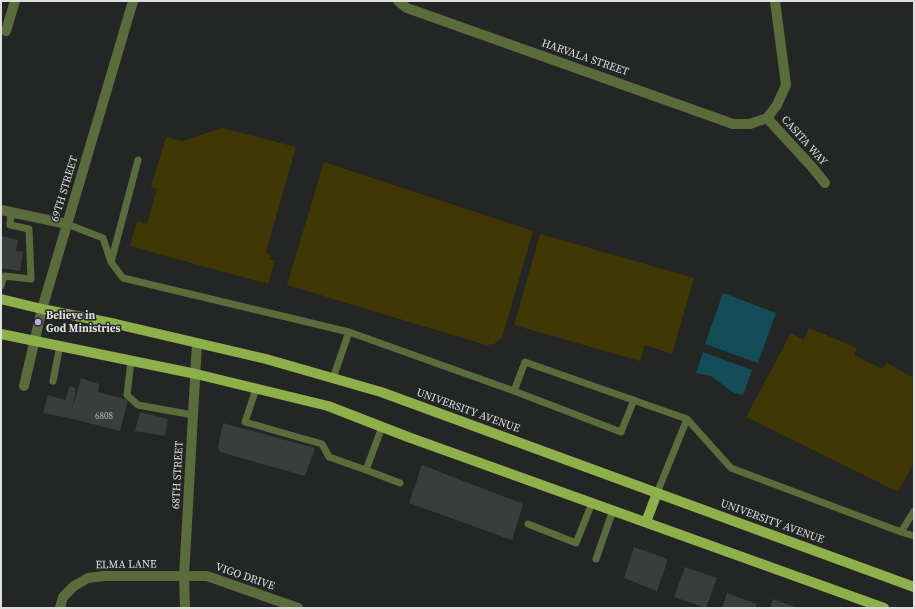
<!DOCTYPE html>
<style>
body{margin:0}
#map{position:relative;width:915px;height:609px;overflow:hidden;background:#242625;font-family:"Source Serif 4",serif}
canvas{display:block}
.frame{position:absolute;inset:0;border:2px solid #dedfde;pointer-events:none}
</style>
<div id="map">
<canvas width="915" height="609"></canvas>
<div class="frame"></div>
</div>
<script>
const ctx = document.querySelector('canvas').getContext('2d');
ctx.lineJoin = 'round';
function fill(path, color) { ctx.fillStyle = color; ctx.fill(path, 'evenodd'); }
const shape = rows => new Path2D(rows.map(r => 'M' + r).join(''));
function stroke(path, color, width, dash) { ctx.strokeStyle = color; ctx.lineWidth = width; ctx.lineCap = dash ? 'butt' : 'round'; ctx.setLineDash(dash || []); ctx.stroke(path); }
function write(font, color, halo, rows, align = 'center') {
  ctx.font = font + ' "Source Serif 4",serif'; ctx.lineWidth = 3; ctx.setLineDash([]); ctx.textBaseline = 'middle'; ctx.strokeStyle = halo; ctx.fillStyle = color; for (const [text, x, y, turn = 0] of rows) {
    ctx.save(); ctx.translate(x, y); ctx.rotate((+turn || 0) * Math.PI / 180); ctx.textAlign = isNaN(turn) ? turn : align; if (halo) ctx.strokeText(text, 0, 0); ctx.fillText(text, 0, 0); ctx.restore();
  }
}
fill(shape([
 [222,128,296,147,266,252,271,255,269,259,275,261,268,284,130,246,137,221,147,224,157,189,151,187,166,137,183,141],
 [324,162,533,231,502,338,494,344,486,345,287,285],
 [540,234,694,278,672,354,645,345,640,361,514,325],
 [809,328,857,348,854,355,882,369,887,363,914,378,914,462,898,492,746,417,791,333,803,340]
]), '#413704');
fill(shape([
 [723,293,776,313,758,363,705,344],
 [703,352,752,370,743,395,734,393,711,376,696,373]
]), '#134e58');
fill(shape([
 [1,236,18,240,16,251,23,252,20,271,1,268],
 [81,378,99,384,98,392,128,400,120,431,69,418,43,413,48,395,65,400,70,386,76,388,72,410],
 [140,412,168,419,165,436,135,431],
 [223,423,315,448,305,476,220,452,218,446],
 [422,465,523,504,512,540,409,503],
 [634,547,668,559,657,591,624,578],
 [685,567,717,578,706,608,674,597],
 [727,593,757,604,755,608,722,608],
 [773,599,798,608,770,608]
]), '#3a3d3c');
stroke(shape([
 [67,224,103,238,111,262,123,278,349,332,514,391,525,362,687,419,731,468,901,532,914,511],
 [111,262,138,160],
 [1,286,4,276,31,279,29,229,10,225,11,212],
 [131,361,127,395,138,405,193,415],
 [333,378,349,332],
 [53,381,60,345],
 [256,389,245,422,322,444,329,457,366,470],
 [514,391,621,432,634,400],
 [382,427,366,470,400,483],
 [657,493,687,419],
 [528,524,576,543,592,503],
 [901,532,914,536],
 [596,559,613,510]
]), '#5a6b3c', 7);
stroke(shape([
 [398,1,407,8,545,57,733,124,750,124,767,118,777,105,786,85,775,1],
 [6,31,15,1],
 [767,118,812,167,825,183],
 [1,210,67,224],
 [24,386,42,309,133,1],
 [60,608,63,597,74,586,88,578,104,576,207,576,298,608],
 [185,608,184,577,197,343]
]), '#5a6b3c', 10);
stroke(shape([
 [1,299,42,309,116,324,266,359,381,392,914,587],
 [1,334,196,374,328,406,408,437,884,608],
 [646,522,657,493]
]), '#8db04a', 10);
for (const [x, y, r, color] of [
 [38,322,4,"#bda9f5"]
]) { const dot = new Path2D(); dot.arc(x, y, r, 0, 2 * Math.PI); ctx.fillStyle = color; ctx.fill(dot); stroke(dot, '#242625', 1.5); }
write('9px', '#b5b6b6', null, [
 ["6808",104,417]
]);
write('11px', '#dedfde', '#242625', [
 ["HARVALA STREET",585,58,19],
 ["CASITA WAY",804,141,48],
 ["69TH STREET",65,189,-73],
 ["UNIVERSITY AVENUE",468,411,20],
 ["68TH STREET",178,475,-87],
 ["UNIVERSITY AVENUE",772,522,20],
 ["ELMA LANE",126,565,-1],
 ["VIGO DRIVE",245,577,19]
]);
write('bold 11px', '#dedfde', '#242625', [
 ["Believe in",46,316],
 ["God Ministries",46,329]
], 'left');
</script>
